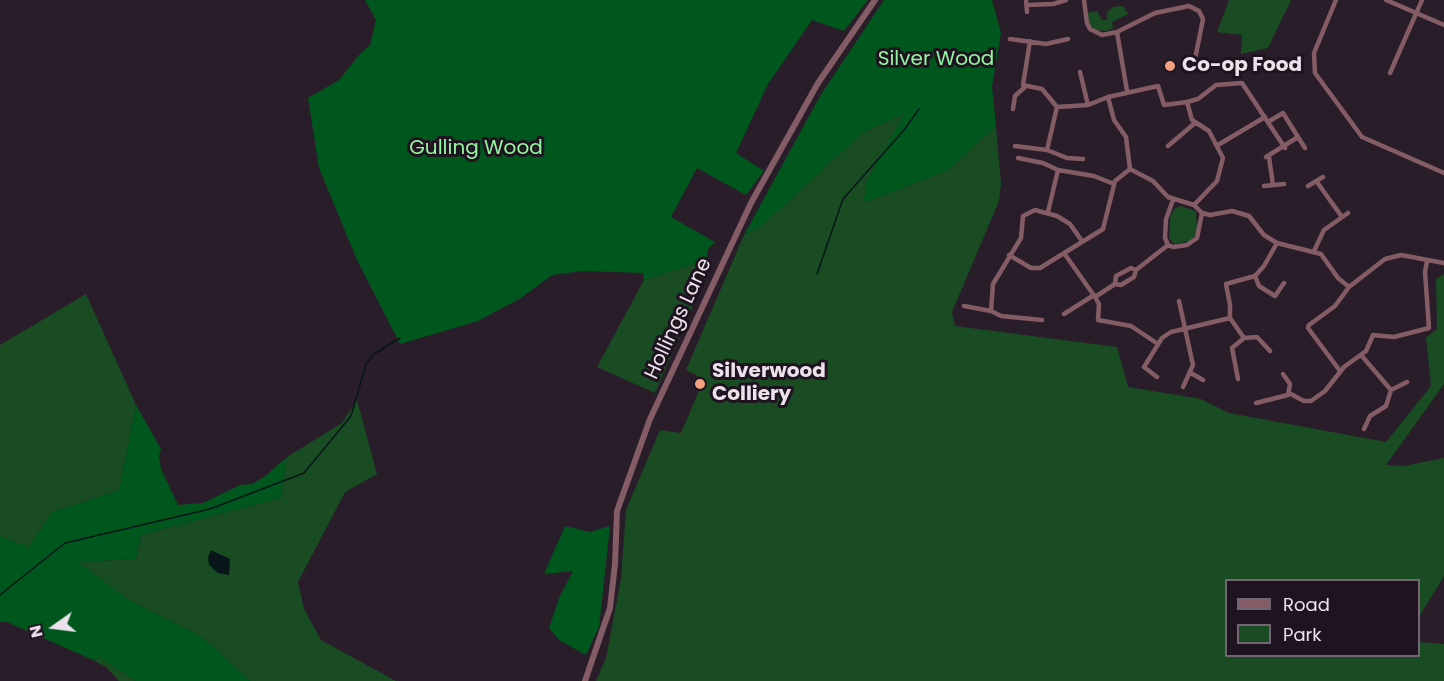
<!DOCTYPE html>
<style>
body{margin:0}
#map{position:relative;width:1444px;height:681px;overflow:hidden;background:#291d29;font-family:Poppins,sans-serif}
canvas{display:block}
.legend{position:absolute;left:1225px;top:579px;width:195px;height:78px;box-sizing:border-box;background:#201320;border:2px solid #716671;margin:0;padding:8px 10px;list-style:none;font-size:18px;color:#ebe2eb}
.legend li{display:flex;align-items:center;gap:12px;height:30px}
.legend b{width:30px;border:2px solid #716671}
.north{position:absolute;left:24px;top:597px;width:60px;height:60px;-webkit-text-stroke:4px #201320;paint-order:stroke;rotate:256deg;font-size:16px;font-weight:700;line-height:24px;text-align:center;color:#ebe2eb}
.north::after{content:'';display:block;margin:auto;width:21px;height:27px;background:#ebe2eb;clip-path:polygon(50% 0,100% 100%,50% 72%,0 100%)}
</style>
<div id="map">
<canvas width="1444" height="681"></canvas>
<ul class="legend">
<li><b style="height:8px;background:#845c65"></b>Road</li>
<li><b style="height:16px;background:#1a4c24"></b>Park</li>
</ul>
<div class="north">N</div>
</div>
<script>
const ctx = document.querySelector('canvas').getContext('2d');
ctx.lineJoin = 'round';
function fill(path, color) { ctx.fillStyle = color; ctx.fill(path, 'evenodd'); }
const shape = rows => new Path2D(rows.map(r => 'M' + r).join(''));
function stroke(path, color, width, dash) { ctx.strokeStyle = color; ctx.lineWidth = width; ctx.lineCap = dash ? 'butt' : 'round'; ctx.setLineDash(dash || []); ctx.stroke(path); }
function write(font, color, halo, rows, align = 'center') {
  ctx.font = font + ' Poppins,sans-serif'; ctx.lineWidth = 6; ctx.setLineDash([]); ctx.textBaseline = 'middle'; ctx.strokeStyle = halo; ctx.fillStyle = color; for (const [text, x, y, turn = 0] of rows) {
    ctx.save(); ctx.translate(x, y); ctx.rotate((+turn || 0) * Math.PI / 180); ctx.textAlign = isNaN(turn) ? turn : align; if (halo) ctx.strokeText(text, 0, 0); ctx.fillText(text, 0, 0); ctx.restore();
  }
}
fill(shape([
 [1229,0,1291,0,1268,48,1241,54,1242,35,1217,32],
 [1123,6,1128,14,1112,22,1113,28,1107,31,1096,30,1087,23,1086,13,1097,11,1102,20,1107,20,1107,12,1113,7],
 [906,113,866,182,863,203,947,171,996,126,1001,184,999,201,952,312,955,326,1117,347,1128,387,1201,399,1229,413,1386,442,1431,386,1426,338,1437,329,1436,279,1444,274,1444,384,1386,465,1404,466,1444,458,1444,576,1419,617,1418,580,1226,580,1226,656,1418,656,1419,642,1444,644,1444,681,596,681,606,658,621,579,626,510,660,430,681,433,704,379,686,370,744,235,763,225,862,133],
 [1180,206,1196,211,1197,233,1190,241,1174,244,1169,238,1170,217,1174,209],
 [707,260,711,264,655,393,597,367,644,280],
 [86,294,136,405,119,490,52,512,28,547,0,536,0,345],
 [357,400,377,474,345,492,298,582,304,609,321,640,396,681,250,681,204,638,126,598,77,562,136,559,141,535,281,498,287,457,342,423],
 [100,658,136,681,119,681,106,667,93,660]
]), '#1a4c24');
fill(shape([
 [365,0,868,0,844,31,812,20,768,84,736,153,764,171,746,195,697,168,671,217,715,242,708,249,707,260,644,280,643,273,582,271,552,275,521,298,478,321,400,344,357,260,319,168,308,98,339,80,359,55,370,45,376,20],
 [884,0,992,0,1001,33,992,86,996,126,947,171,863,203,866,182,904,114,862,133,763,225,744,235,820,96],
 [136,405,161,449,159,456,161,469,178,505,203,503,240,485,252,484,264,477,287,457,281,498,141,535,136,559,78,562,126,598,204,638,250,681,136,681,100,658,93,660,7,622,0,622,0,536,28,547,52,512,119,490],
 [565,526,590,532,610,526,599,627,586,655,559,640,549,628,559,598,573,571,544,574]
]), '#00571d');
fill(shape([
 [211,550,230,559,229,575,218,573,209,565,208,557]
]), '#061619');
stroke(shape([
 [817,274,843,199,904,130,919,109],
 [0,595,65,543,210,509,304,473,351,416,366,364,374,354,400,338]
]), '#061619', 1.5);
stroke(shape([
 [1026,0,1027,12],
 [1084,0,1087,23,1090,29,1102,35,1117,32],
 [1336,0,1314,53,1315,73,1362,137,1444,173],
 [1386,0,1444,25],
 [1027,5,1053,4,1066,0],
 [1189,6,1199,11,1203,19,1194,64],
 [1010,39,1046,44,1068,39],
 [1030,41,1023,85,1042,89,1057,107,1088,105,1108,97],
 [1080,72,1088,105],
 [1390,73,1422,0],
 [1127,91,1117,32,1155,13,1189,6],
 [1187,102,1198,99,1216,85,1242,83,1285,148],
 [1057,107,1047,150,1067,158,1083,159],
 [1013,109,1015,96,1026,86],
 [1298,137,1305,148],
 [1218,145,1265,117],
 [1015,146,1047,150],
 [1168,146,1195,123],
 [1266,157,1298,137,1283,113,1268,122],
 [1269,157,1273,185],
 [1018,158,1043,163,1058,170,1094,176,1114,184],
 [1317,182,1342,217],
 [1264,186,1284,184],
 [1308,186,1323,177],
 [1173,200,1166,219,1165,238,1168,245,1173,247,1187,245,1197,238,1202,213,1194,205,1168,197,1153,181,1130,169,1126,137,1114,120,1108,97,1158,86,1164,105,1187,102,1192,120,1209,131,1223,158,1217,181,1194,205],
 [1048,212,1058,170],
 [1202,213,1210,215,1232,211,1249,216,1264,235,1277,243,1321,254,1338,278,1349,287],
 [1314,251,1324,230,1348,213],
 [1064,253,1095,297,1099,304,1098,320,1131,326,1158,344],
 [1009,255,1031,268,1040,268,1103,229,1115,181,1130,169],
 [1255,276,1259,286,1275,296,1284,283],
 [1115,284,1116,276,1131,268,1136,270],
 [1095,297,1115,284,1121,285,1134,277,1136,270,1168,245],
 [1179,301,1193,365,1183,387],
 [964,306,991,311],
 [1064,314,1094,295],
 [1230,318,1244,338,1257,337,1270,351],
 [1042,320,1001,316,991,311,993,284,1021,238,1023,216,1035,210,1057,216,1070,224,1082,241],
 [1361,355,1391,390,1386,406,1370,416,1364,429],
 [1340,371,1308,328,1309,325,1335,306,1349,287,1385,259,1401,255,1444,263],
 [1191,373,1203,380],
 [1157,377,1144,367,1162,338,1171,332,1230,318,1230,305,1226,284,1255,276,1264,266,1277,243],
 [1238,379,1232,348,1244,338],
 [1391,390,1407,382],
 [1289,393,1304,401,1311,401,1325,391,1344,367,1366,351,1373,335,1394,337,1429,328,1425,272,1427,261],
 [1256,403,1288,395,1290,384,1283,374]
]), '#845c65', 4.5);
stroke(shape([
 [585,681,610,608,615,564,617,511,650,419,751,203,818,83,875,0]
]), '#845c65', 6);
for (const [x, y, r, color] of [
 [1170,66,6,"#f2a07f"],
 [700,384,6,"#f2a07f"]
]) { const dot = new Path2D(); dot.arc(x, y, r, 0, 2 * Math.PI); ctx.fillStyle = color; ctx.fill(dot); stroke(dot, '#201320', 2); }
write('20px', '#94f5a1', '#201320', [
 ["Silver Wood",936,60],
 ["Gulling Wood",476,149]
]);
write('bold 20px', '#ebe2eb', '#201320', [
 ["Co-op Food",1182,66],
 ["Silverwood",712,372],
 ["Colliery",712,395]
], 'left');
write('20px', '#ebe2eb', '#201320', [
 ["Hollings Lane",679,319,-65]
]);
</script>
